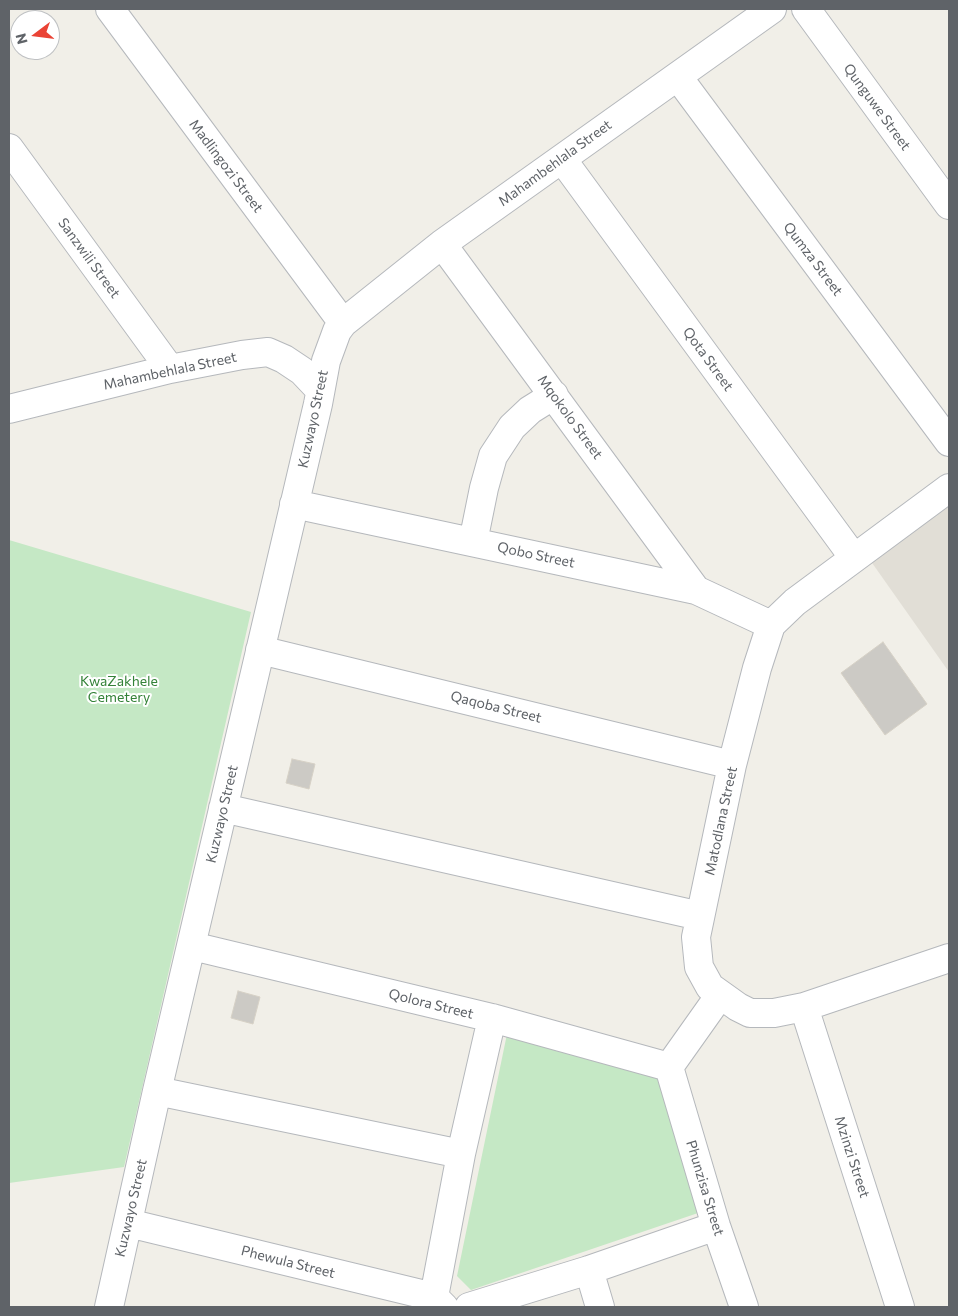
<!DOCTYPE html>
<style>
body{margin:0}
#map{position:relative;width:958px;height:1316px;overflow:hidden;background:#f1efe8;font-family:Commissioner,sans-serif}
canvas{display:block}
.frame{position:absolute;inset:0;border:10px solid #5f6368;pointer-events:none}
.north{position:absolute;left:10px;top:10px;width:50px;height:50px;box-sizing:border-box;background:#fff;border:1px solid #bfc1c3;border-radius:50%;rotate:255deg;font-size:14px;font-weight:700;line-height:20px;text-align:center;color:#5f6368}
.north::after{content:'';display:block;margin:auto;width:18px;height:22px;background:#ea4335;clip-path:polygon(50% 0,100% 100%,50% 72%,0 100%)}
</style>
<div id="map">
<canvas width="958" height="1316"></canvas>
<div class="frame"></div>
<div class="north">N</div>
</div>
<script>
const ctx = document.querySelector('canvas').getContext('2d');
ctx.lineJoin = 'round';
function fill(path, color) { ctx.fillStyle = color; ctx.fill(path, 'evenodd'); }
const shape = rows => new Path2D(rows.map(r => 'M' + r).join(''));
function stroke(path, color, width, dash) { ctx.strokeStyle = color; ctx.lineWidth = width; ctx.lineCap = dash ? 'butt' : 'round'; ctx.setLineDash(dash || []); ctx.stroke(path); }
function write(font, color, halo, rows, align = 'center') {
  ctx.font = font + ' Commissioner,sans-serif'; ctx.lineWidth = 4; ctx.setLineDash([]); ctx.textBaseline = 'middle'; ctx.strokeStyle = halo; ctx.fillStyle = color; for (const [text, x, y, turn = 0] of rows) {
    ctx.save(); ctx.translate(x, y); ctx.rotate((+turn || 0) * Math.PI / 180); ctx.textAlign = isNaN(turn) ? turn : align; if (halo) ctx.strokeText(text, 0, 0); ctx.fillText(text, 0, 0); ctx.restore();
  }
}
fill(shape([
 [949,503,949,672,870,560]
]), '#e1ded6');
fill(shape([
 [9,540,251,612,124,1167,9,1183],
 [507,1034,662,1076,701,1212,471,1290,457,1276]
]), '#c5e8c5');
const building = shape([
 [883,642,927,704,885,735,841,673,883,642],
 [292,759,315,764,309,789,286,783,292,759],
 [238,991,260,997,253,1024,231,1018,238,991]
]);
fill(building, '#cccac5');
stroke(building, '#d6d1c6', 1);
const minor = shape([
 [110,9,343,323],
 [806,9,949,205],
 [678,77,949,442],
 [9,148,170,369],
 [562,159,854,558],
 [442,244,696,590],
 [9,409,170,369,242,355,268,352,284,359,302,371,320,390],
 [949,488,795,602,771,625,757,668,732,765,696,937,699,967,710,987,738,1007,750,1013,774,1013,804,1007,949,958],
 [294,504,696,590,771,625],
 [473,542,484,488,493,456,512,427,530,410,554,395],
 [260,650,732,765],
 [223,808,700,916],
 [192,946,492,1018,669,1067],
 [804,1007,900,1307],
 [669,1067,716,1226,744,1307],
 [669,1067,720,995],
 [157,1091,461,1154],
 [128,1223,434,1297,444,1307],
 [589,1270,600,1307],
 [434,1297,461,1154,492,1018],
 [109,1307,157,1091,318,404,326,361,337,331,343,323,442,244,772,9],
 [469,1307,589,1270,716,1226]
]);
stroke(minor, '#b5b8bc', 30);
stroke(minor, '#fff', 28);
write('14px', '#5f6368', '#fff', [
 ["Qunguwe Street",877,107,54],
 ["Mahambehlala Street",555,163,-36],
 ["Madlingozi Street",226,166,53],
 ["Sanzwili Street",89,258,54],
 ["Qumza Street",813,259,53],
 ["Qota Street",708,359,54],
 ["Mahambehlala Street",170,371,-12],
 ["Mqokolo Street",570,417,54],
 ["Kuzwayo Street",313,419,-78],
 ["Qobo Street",536,555,12],
 ["Qaqoba Street",496,707,14],
 ["Kuzwayo Street",222,814,-77],
 ["Matodlana Street",721,821,-78],
 ["Qolora Street",431,1004,14],
 ["Mzinzi Street",852,1157,72],
 ["Phunzisa Street",705,1188,73],
 ["Kuzwayo Street",131,1208,-77],
 ["Phewula Street",288,1262,14]
]);
write('14px', '#348238', '#fff', [
 ["KwaZakhele",119,681],
 ["Cemetery",119,697]
]);
</script>
